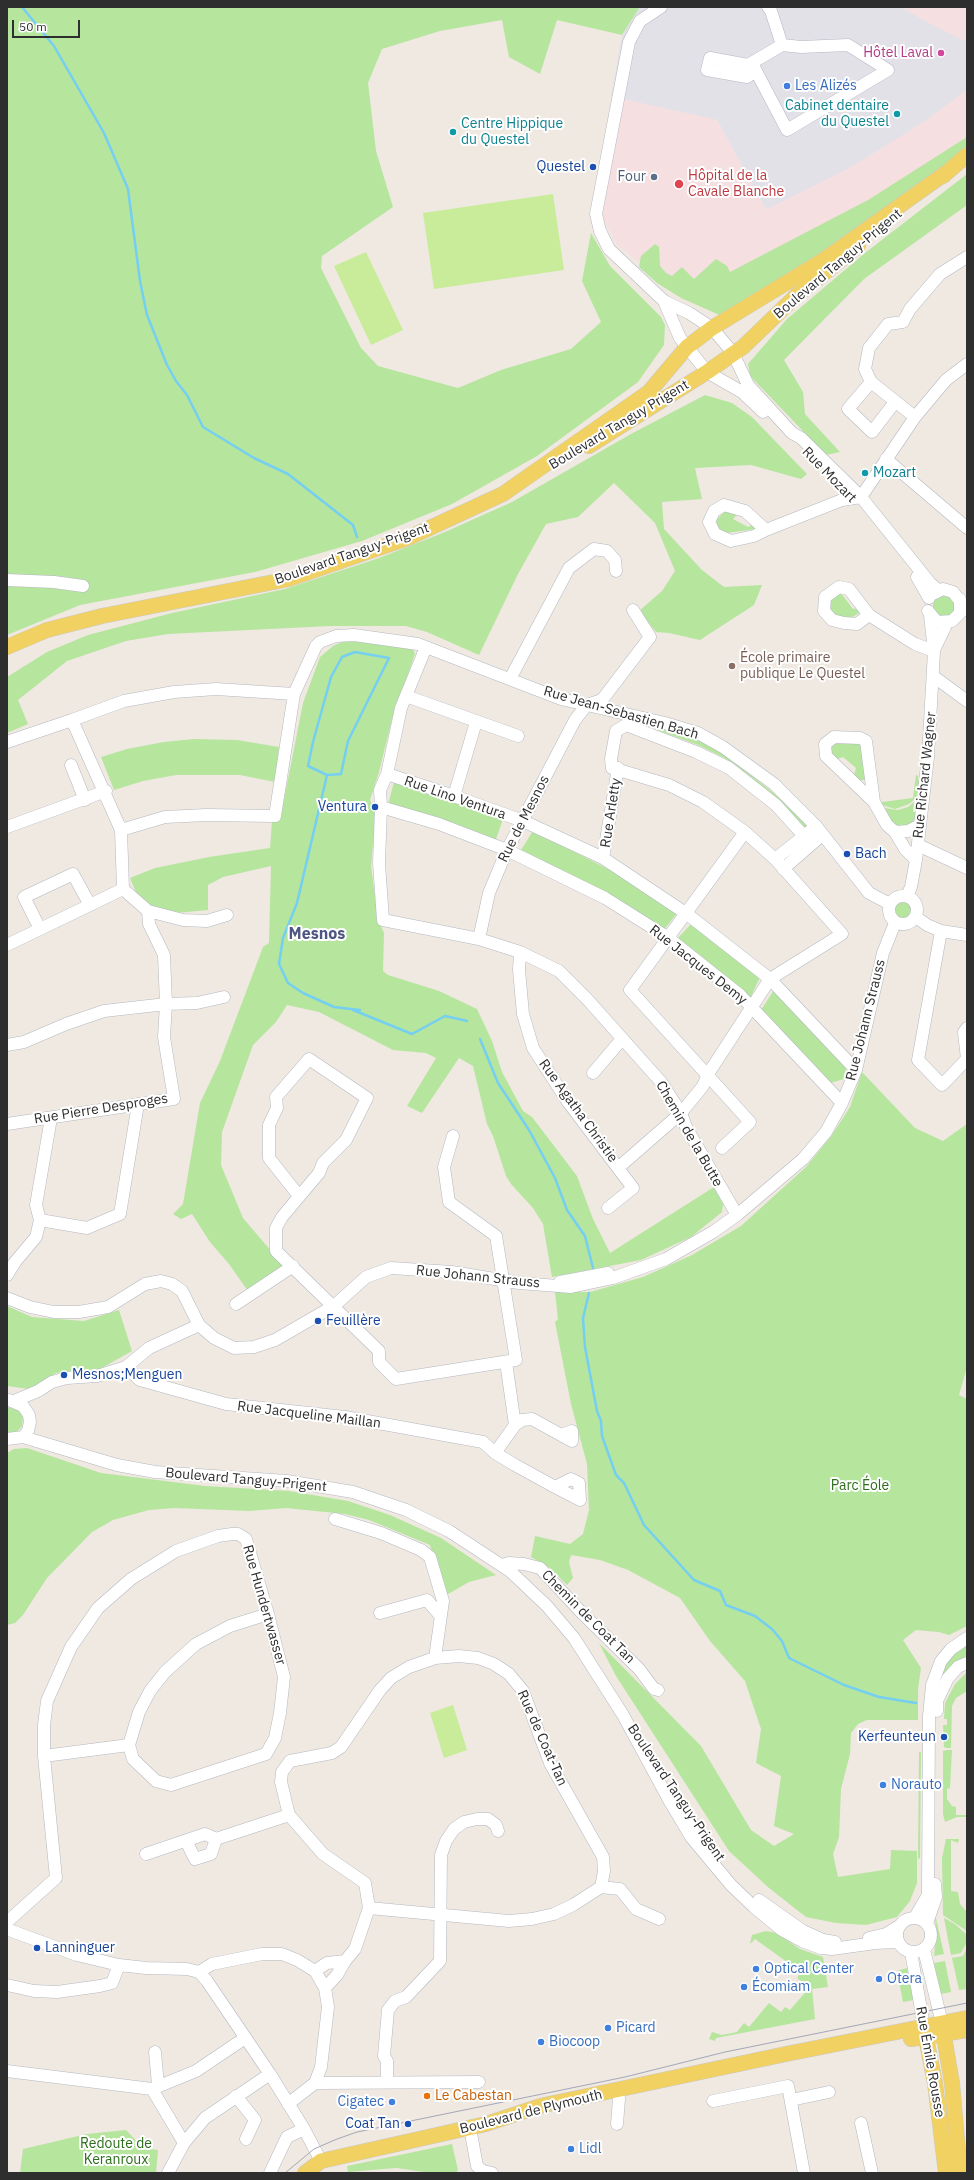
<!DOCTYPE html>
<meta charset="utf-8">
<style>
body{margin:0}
#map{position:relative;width:974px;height:2180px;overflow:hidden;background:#efe9e1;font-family:"IBM Plex Sans",sans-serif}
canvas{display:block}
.frame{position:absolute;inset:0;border:8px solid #2e2e2e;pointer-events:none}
.scale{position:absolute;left:12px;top:20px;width:68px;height:18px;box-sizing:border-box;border:2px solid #2e2e2e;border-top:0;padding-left:5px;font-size:12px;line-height:14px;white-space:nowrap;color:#2e2e2e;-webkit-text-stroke:3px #fff;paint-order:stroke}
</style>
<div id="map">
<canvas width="974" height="2180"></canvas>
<div class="frame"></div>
<div class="scale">50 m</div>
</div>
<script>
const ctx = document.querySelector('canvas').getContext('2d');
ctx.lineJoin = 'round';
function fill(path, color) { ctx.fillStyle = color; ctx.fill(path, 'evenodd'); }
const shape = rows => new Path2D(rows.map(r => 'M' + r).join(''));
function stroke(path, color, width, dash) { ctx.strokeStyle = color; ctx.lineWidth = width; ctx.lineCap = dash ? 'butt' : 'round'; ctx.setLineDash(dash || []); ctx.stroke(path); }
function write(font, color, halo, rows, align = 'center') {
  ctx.font = font + ' "IBM Plex Sans",sans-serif'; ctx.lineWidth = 4; ctx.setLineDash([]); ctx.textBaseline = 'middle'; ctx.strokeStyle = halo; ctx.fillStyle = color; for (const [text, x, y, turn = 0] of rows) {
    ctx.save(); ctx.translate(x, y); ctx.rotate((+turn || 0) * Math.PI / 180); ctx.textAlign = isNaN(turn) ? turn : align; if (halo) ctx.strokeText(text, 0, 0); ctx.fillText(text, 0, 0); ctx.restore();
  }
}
fill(shape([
 [640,7,901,7,967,42,967,90,927,120,850,168,766,210,717,120,611,97,622,35]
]), '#e3e1e8');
fill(shape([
 [901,7,967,7,967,42,925,21],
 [967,90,967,137,962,141,868,200,703,289,667,284,617,245,604,221,603,205,623,99,717,120,766,210,850,168,927,120]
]), '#f5dfe0');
fill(shape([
 [7,7,640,7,622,35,557,20,540,74,509,57,502,20,440,31,382,49,368,83,376,151,393,207,322,256,321,268,361,348,378,366,458,388,501,370,571,349,601,322,582,281,591,233,610,266,661,317,665,325,664,345,638,382,537,456,452,504,362,541,255,572,80,605,7,635],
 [967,137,967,149,821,256,724,317,681,298,657,283,639,267,641,256,655,244,659,247,660,266,666,273,672,276,682,267,694,279,716,259,727,266,730,272,868,200],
 [967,174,967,205,864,279,784,360,803,392,805,414,840,452,826,455,750,376,748,364,787,319,865,253],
 [705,395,732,403,752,417,807,474,801,479,751,465,695,468,702,499,662,502,664,529,702,570,724,587,762,585,754,605,700,640,669,633,656,632,639,611,662,591,675,571,655,523,614,483,578,517,546,524,518,574,479,655,427,632,406,626,330,626,168,634,126,641,67,661,18,700,28,724,7,733,7,677,47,652,88,635,172,613,285,589,379,558,445,532,512,502,631,434],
 [725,511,737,515,733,519,748,527,753,524,757,529,726,533,719,530,716,525,717,519],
 [840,592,853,609,858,608,859,613,849,619,839,620,830,609,831,600],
 '933 606a11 11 0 1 1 22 0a11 11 0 1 1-22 0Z',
 [361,641,413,649,415,654,392,719,379,772,370,800,376,812,371,866,378,919,384,933,383,971,388,975,439,991,477,1009,492,1041,502,1072,523,1111,532,1117,577,1176,593,1219,610,1253,714,1187,723,1204,722,1212,691,1237,641,1260,552,1277,543,1224,533,1208,511,1184,506,1176,493,1136,487,1124,473,1066,459,1058,422,1113,407,1106,436,1058,426,1053,393,1050,319,1012,287,1005,276,1022,253,1045,222,1132,221,1165,243,1218,283,1265,248,1291,229,1264,210,1242,192,1214,181,1219,173,1214,183,1204,200,1103,220,1061,263,947,269,943,271,866,223,877,208,885,208,910,175,913,155,908,138,897,130,878,155,868,209,857,270,848,272,821,280,820,303,703,320,657,333,646,342,642],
 [646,723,685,733,716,748,780,798,809,828,807,831,737,768,724,758,698,745,644,725],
 [194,739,237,740,279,747,275,782,240,775,176,775,143,781,114,790,101,757,127,749,164,742],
 [856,741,862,744,866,779,864,780,860,780,854,775,856,768,843,757,837,759,829,750,834,742],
 [916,775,918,776,919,783,917,797,909,804,895,809,882,805,882,802,913,798],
 [394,782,503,819,495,842,388,805],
 [914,802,913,812,917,812,913,824,900,828,891,823,884,808,898,810,908,807],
 [533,831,610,870,678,912,663,931,600,890,521,850],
 '895 910a8 8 0 1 1 16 0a8 8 0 1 1-16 0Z',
 [692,923,760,977,750,999,677,939],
 [774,990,846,1068,844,1079,830,1083,761,1010],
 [862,1072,915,1128,943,1141,967,1124,967,1367,959,1395,967,1399,967,1626,949,1635,939,1632,916,1630,903,1640,921,1668,918,1689,918,1720,867,1720,858,1724,851,1733,850,1754,841,1789,839,1837,833,1854,838,1877,890,1869,891,1850,917,1851,917,1883,910,1901,897,1917,866,1925,836,1923,806,1917,769,1888,729,1851,616,1676,599,1643,701,1746,751,1830,774,1846,794,1834,774,1826,781,1776,756,1763,761,1729,745,1681,710,1641,680,1598,628,1570,600,1560,571,1555,569,1562,573,1578,567,1585,550,1568,531,1557,535,1536,570,1544,583,1534,589,1510,587,1464,571,1404,555,1322,558,1319,555,1292,590,1292,643,1277,692,1255,741,1226,806,1167,832,1135,850,1107],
 [7,1306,32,1317,84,1321,119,1310,132,1351,100,1369,56,1373,29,1389,7,1386],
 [7,1407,19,1410,23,1416,22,1426,17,1432,7,1434],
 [27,1448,101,1473,205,1486,289,1491,348,1501,390,1515,441,1538,496,1575,469,1582,448,1594,443,1594,430,1545,369,1520,345,1514,286,1508,249,1511,174,1508,149,1510,113,1520,92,1532,47,1578,23,1615,15,1623,7,1625,7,1453,14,1449],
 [967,1642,967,1658,932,1702,946,1659],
 [967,1672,967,1691,956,1698,952,1706,951,1748,946,1748,944,1747,943,1725,947,1725,947,1719,944,1719,945,1703,955,1684],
 [947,1750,952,1750,950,1788,947,1789,947,1799,952,1806,956,1807,956,1815,967,1815,967,1817,957,1817,945,1822,943,1814,943,1751],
 [919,1752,921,1752,920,1858,918,1859],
 [946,1839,959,1839,958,1843,951,1840,951,1891,958,1892,960,1904,967,1912,967,1931,943,1915,942,1858],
 [935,1914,944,1954,934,1956,936,1936],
 [944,1918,955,1924,967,1935,967,1942,961,1953,951,1955],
 [766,1931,776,1933,800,1949,823,1957,828,1987,812,1989,815,2019,716,2038,715,2041,709,2039,712,2032,722,2035,737,2032,744,2023,749,2027,769,2003,781,2012,785,2007,790,2010,809,1988,797,1978,800,1973,798,1970,755,1939,750,1944,752,1935],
 [967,1948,967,1989,959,1990,952,1958,963,1956],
 [945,1961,951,1992,941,1994,934,1963],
 [907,1968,914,2000,903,2002,897,1971],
 [126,2130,143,2148,158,2150,156,2173,20,2173,23,2149,87,2134],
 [452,2144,458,2170,456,2173,431,2173,396,2168,348,2172,347,2166]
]), '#b6e59e');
fill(shape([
 [553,194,564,270,434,289,423,213],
 [366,252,403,330,371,345,334,266],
 [453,1705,467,1750,444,1758,430,1713]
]), '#c9ec9a');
stroke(shape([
 [22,7,54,46,104,133,128,189,140,281,147,315,167,365,176,381,187,395,203,427,254,458,288,474,353,525,357,537],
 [355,652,389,658,348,741,341,774,327,775,308,766,313,742,331,677,342,657,355,652],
 [327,775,297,903,283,938,279,964,288,983,303,993,334,1007,360,1010,353,1010,412,1034,445,1016,467,1021],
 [480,1039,498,1083,529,1130,555,1178,567,1210,585,1236,593,1268],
 [589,1293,583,1318,585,1347,597,1411,601,1421,602,1436,616,1475,624,1483,644,1525,694,1580,720,1591,726,1605,755,1616,772,1629,782,1641,789,1658,844,1685,879,1697,916,1703]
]), '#75cff0', 2.5);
const minor = shape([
 [661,7,640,21,629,42,596,214,600,231,609,249,664,301,689,313,712,328,733,353,748,385,792,433,801,438,861,497,930,583,938,590],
 [768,7,771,11,782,45],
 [752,63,756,71,787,130,888,70,848,45,801,47,782,45,748,65,710,58,707,70,747,77,756,71],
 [664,301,680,338,707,372,742,392,763,412],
 [871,382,848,409,872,432,895,402],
 [915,417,871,382,865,369,869,348,888,324,903,322,910,309,940,274,967,257],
 [886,459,967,528],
 [766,530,754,536,731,541,715,534,709,522,714,511,724,505,745,511,766,530,842,500,861,497,915,417,946,380,967,364],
 [917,577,929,598],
 [7,580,54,582,83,586],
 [933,594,943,589,953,592,967,610],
 [928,611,937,622,952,621,960,613,960,599],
 [869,615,857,624,844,623,832,620,824,611,825,597,839,587,849,589,869,615,915,644,934,651],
 [426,647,401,708,387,774,380,790,381,807,379,863,383,920,479,939,520,952,559,971,587,999,661,1082,681,1113,686,1127,737,1215],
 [934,650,947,623],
 [933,676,967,701],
 [510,679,569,568,594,549,607,551,615,560,616,571],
 [406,696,518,736],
 [587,705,602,700,650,637,633,610],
 [7,742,72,720],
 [71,765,85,800],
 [387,774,454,796,523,821,603,858,687,914,770,979,856,1070],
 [454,796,476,722],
 [874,802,826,756,825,744,834,737,860,738,866,741,874,802,887,825,895,832,905,849,916,860],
 [381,807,439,824,507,850,605,898,667,937,740,995,842,1103],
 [7,827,106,791],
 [121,830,165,817,206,815,275,816,294,694,316,646,320,642,336,636,354,635,418,644,561,699,665,723,698,733,723,747,774,784,816,826,869,893,890,904],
 [895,832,908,831,920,825],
 [804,836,776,805,729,768,696,752,626,725,616,731,611,759,612,768,669,785,703,802,745,832,775,859,804,836,816,826],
 [918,845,967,868],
 [603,858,618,768],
 [783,869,822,835],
 '889 910a14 14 0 1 1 28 0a14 14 0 1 1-28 0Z',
 [907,896,911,887,916,860,928,757,934,651,930,615],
 [148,911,183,920,207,921,227,915],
 [916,917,927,925,941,931,967,935],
 [40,929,24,897,73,874,90,905],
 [941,931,918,1060,942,1085,967,1059,964,1032,967,1028],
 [479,939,489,893,507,850,575,720,586,706],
 [7,945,123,889],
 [520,952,519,970,523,1014,533,1048,568,1102,633,1188,608,1208],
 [7,1045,24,1042,66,1024,104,1011,166,1004,197,1003,224,997],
 [593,1073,622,1039],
 [7,1124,174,1099,164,1037,166,1004,164,955,149,924,148,911,123,889,121,830,72,720,124,701,174,692,216,689,294,694],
 [722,1148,750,1122,630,990,745,832],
 [619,1167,681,1113,703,1086,708,1074,770,979,842,934,775,859],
 [299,1196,269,1158,269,1125,277,1108,276,1097,309,1059,367,1098,346,1140,323,1163,319,1173,282,1217,276,1228,276,1251,379,1351,379,1362,396,1379,516,1360,496,1236,449,1202,444,1167,453,1136],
 [40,1220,87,1228,120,1214,138,1104],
 [7,1275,15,1262,36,1237,40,1220,36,1205,51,1118],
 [560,1282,608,1273],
 [7,1298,30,1307,54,1312,79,1312,108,1307,145,1284,161,1281,172,1284,182,1291,199,1325,214,1338,234,1348,254,1347,275,1340,334,1306,366,1277,391,1268,452,1272,519,1283,571,1287,613,1278,666,1259,713,1232,737,1215,803,1159,826,1132,842,1103,856,1070,883,953,895,923],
 [236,1304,293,1266],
 [126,1367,140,1380,226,1404,345,1417,483,1442,495,1453,515,1425,506,1362],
 [14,1401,38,1391,52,1382,67,1378,97,1376,126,1367,149,1348,199,1325],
 [515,1425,522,1420,532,1419,572,1441,572,1431,561,1435],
 [23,1437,117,1465,155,1472,287,1481,353,1492,406,1510,449,1531,510,1571,547,1606,574,1638,623,1715,669,1800,691,1837,731,1885,754,1907,782,1930,802,1941,821,1948,832,1949,875,1943,898,1942],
 [7,1439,23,1437,28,1431,30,1422,29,1415,23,1406,9,1400],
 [495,1453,515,1465,555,1487,580,1500,579,1483,571,1479,555,1487],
 [335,1519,381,1533,421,1550,430,1557,443,1601,435,1658],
 [502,1565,509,1563,524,1564,540,1568,581,1612,639,1669,654,1689,658,1690],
 [380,1613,427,1600,439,1614],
 [937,1711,937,1701,948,1678,958,1667,967,1663],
 [129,1745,139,1712,150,1691,165,1672,196,1644,230,1626,268,1614],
 [686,1814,711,1850],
 [186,1841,195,1859,211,1854,216,1839],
 [146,1854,205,1834,216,1839,289,1815],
 [601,1887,620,1889,636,1909,659,1919],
 [759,1900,803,1931,823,1940,835,1942],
 [915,1917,928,1895,929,1716,932,1685,941,1661,951,1649,967,1638],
 '897 1935a17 17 0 1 1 34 0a17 17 0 1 1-34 0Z',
 [7,1922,56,1878,44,1756,129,1745,133,1759,156,1781,171,1785,266,1754,275,1738,280,1713,284,1677,268,1614,246,1539,238,1534,232,1534,218,1536,176,1551,131,1579,98,1608,71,1647,47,1701,44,1725,44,1756],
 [927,1923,936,1897,935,1884],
 [9,1930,77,1955,119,1965,146,1968,187,1969,199,1972],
 [869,1938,886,1934,899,1926],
 [924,1950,942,2023],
 [911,1952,924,2027],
 [315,1971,327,1963,345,1961],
 [199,1972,212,1964,262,1954,282,1954,297,1960,315,1971,325,1988,328,2007,321,2067,315,2083,288,2104],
 [199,1972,207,1981,270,2074,304,2129,321,2161],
 [7,1985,34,1991,57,1992,100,1986,112,1983,119,1965],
 [325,1988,337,1975,345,1961,355,1949,369,1908,365,1883,323,1854,289,1815,281,1782,282,1772,290,1761,332,1753,341,1747,380,1690,391,1678,409,1667,435,1658,459,1656,478,1658,494,1664,509,1674,523,1691,550,1763,603,1857,604,1871,601,1887,573,1905,554,1914,532,1919,509,1921,369,1908],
 [155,2052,158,2085],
 [7,2071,152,2089,196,2071,245,2038],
 [387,2082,387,2061,384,2056,388,2010,395,2001,406,1997,440,1961,441,1855,446,1841,454,1829,464,1822,477,1819,488,1819,496,1825,498,1831],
 [315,2083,479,2082],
 [152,2089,184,2143],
 [236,2096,255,2120,246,2139],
 [791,2100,829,2092],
 [713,2101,788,2086,804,2173],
 [861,2123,872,2173],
 [617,2124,619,2099,618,2090],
 [470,2128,477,2166,483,2171,492,2173],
 [168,2173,184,2143,205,2118,270,2074],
 [270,2173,287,2137,304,2129]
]);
const major = shape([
 [943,176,967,155],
 [589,446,707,372,743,347,797,295,858,246],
 [7,647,47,630,102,616,289,579,408,538,503,494,649,392,687,347,712,328,822,261,950,170],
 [942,2025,952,2083,960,2173],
 [924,2028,935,2083,946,2173],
 [911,2039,967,2030],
 [305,2173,321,2161,486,2124,540,2106,786,2054,967,2018]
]);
stroke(minor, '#b4b7c1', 13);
stroke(major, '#c9c9c9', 16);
stroke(minor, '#fff', 12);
stroke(major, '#f2d163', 15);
stroke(shape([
 [285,2173,314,2149,337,2139,357,2132,625,2077,725,2052,967,2003]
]), '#a3a6b8', 1);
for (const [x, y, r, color] of [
 [941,53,4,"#d1479c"],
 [787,86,4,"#3f7fe0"],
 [897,114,4,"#0f9aa8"],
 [453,132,4,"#0f9aa8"],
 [593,167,4,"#1a4fb4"],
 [654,177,4,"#5c6f8a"],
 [679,184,5,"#e0444e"],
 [865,473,4,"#0f9aa8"],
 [732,666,4,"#8d6e63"],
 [375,807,4,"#1a4fb4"],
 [847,854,4,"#1a4fb4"],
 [318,1321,4,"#1a4fb4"],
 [64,1375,4,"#1a4fb4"],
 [944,1737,4,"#1a4fb4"],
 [883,1785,4,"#3f7fe0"],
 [37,1948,4,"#1a4fb4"],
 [756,1969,4,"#3f7fe0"],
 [879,1979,4,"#3f7fe0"],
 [744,1987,4,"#3f7fe0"],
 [608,2028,4,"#3f7fe0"],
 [541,2042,4,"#3f7fe0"],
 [427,2096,4,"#e8710a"],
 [392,2102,4,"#3f7fe0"],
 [408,2124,4,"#1a4fb4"],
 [571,2149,4,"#3f7fe0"]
]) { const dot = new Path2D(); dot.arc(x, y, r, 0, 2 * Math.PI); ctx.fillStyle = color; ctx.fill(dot); stroke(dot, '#fff', 1.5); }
write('14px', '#b23c85', '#fff', [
 ["Hôtel Laval",933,53]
], 'right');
write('14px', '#366cbe', '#fff', [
 ["Les Alizés",795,86],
 ["Norauto",891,1785],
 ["Optical Center",764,1969],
 ["Otera",887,1979],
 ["Écomiam",752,1987],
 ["Picard",616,2028],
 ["Biocoop",549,2042],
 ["Cigatec",384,2102,"right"],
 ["Lidl",579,2149]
], 'left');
write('14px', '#0d838f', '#fff', [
 ["Cabinet dentaire",889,106,"right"],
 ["du Questel",889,122,"right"],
 ["Centre Hippique",461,124],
 ["du Questel",461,140],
 ["Mozart",873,473]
], 'left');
write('14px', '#164399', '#fff', [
 ["Questel",585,167],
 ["Ventura",367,807],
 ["Bach",855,854,"left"],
 ["Feuillère",326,1321,"left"],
 ["Mesnos;Menguen",72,1375,"left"],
 ["Kerfeunteun",936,1737],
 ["Lanninguer",45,1948,"left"],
 ["Coat Tan",400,2124]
], 'right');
write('14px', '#be3a42', '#fff', [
 ["Hôpital de la",688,176],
 ["Cavale Blanche",688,192]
], 'left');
write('14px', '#4e5e75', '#fff', [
 ["Four",646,177]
], 'right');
write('14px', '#2e2e2e', '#fff', [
 ["Boulevard Tanguy-Prigent",838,264,-40],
 ["Boulevard Tanguy Prigent",619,425,-31],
 ["Rue Mozart",829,475,46],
 ["Boulevard Tanguy-Prigent",352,554,-19],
 ["Rue Jean-Sebastien Bach",621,713,16],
 ["Rue Richard Wagner",925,775,-84],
 ["Rue Lino Ventura",455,798,19],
 ["Rue Arletty",611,813,-81],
 ["Rue de Mesnos",524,819,-63],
 ["Rue Jacques Demy",698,965,38],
 ["Rue Johann Strauss",866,1020,-76],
 ["Rue Pierre Desproges",101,1109,-9],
 ["Rue Agatha Christie",578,1111,54],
 ["Chemin de la Butte",689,1134,60],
 ["Rue Johann Strauss",478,1277,6],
 ["Rue Jacqueline Maillan",309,1415,7],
 ["Boulevard Tanguy-Prigent",246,1480,5],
 ["Rue Hundertwasser",264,1605,74],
 ["Chemin de Coat Tan",588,1617,45],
 ["Rue de Coat-Tan",542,1738,66],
 ["Boulevard Tanguy-Prigent",676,1793,56],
 ["Rue Émile Rousse",930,2062,80],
 ["Boulevard de Plymouth",531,2112,-14]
]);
write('14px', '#785e54', '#fff', [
 ["École primaire",740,658],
 ["publique Le Questel",740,674]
], 'left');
write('14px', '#2c6e1b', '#fff', [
 ["Parc Éole",860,1486],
 ["Redoute de",116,2144],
 ["Keranroux",116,2160]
]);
write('14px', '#c56008', '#fff', [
 ["Le Cabestan",435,2096]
], 'left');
write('bold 16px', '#4d5680', '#fff', [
 ["Mesnos",317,934]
]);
</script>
